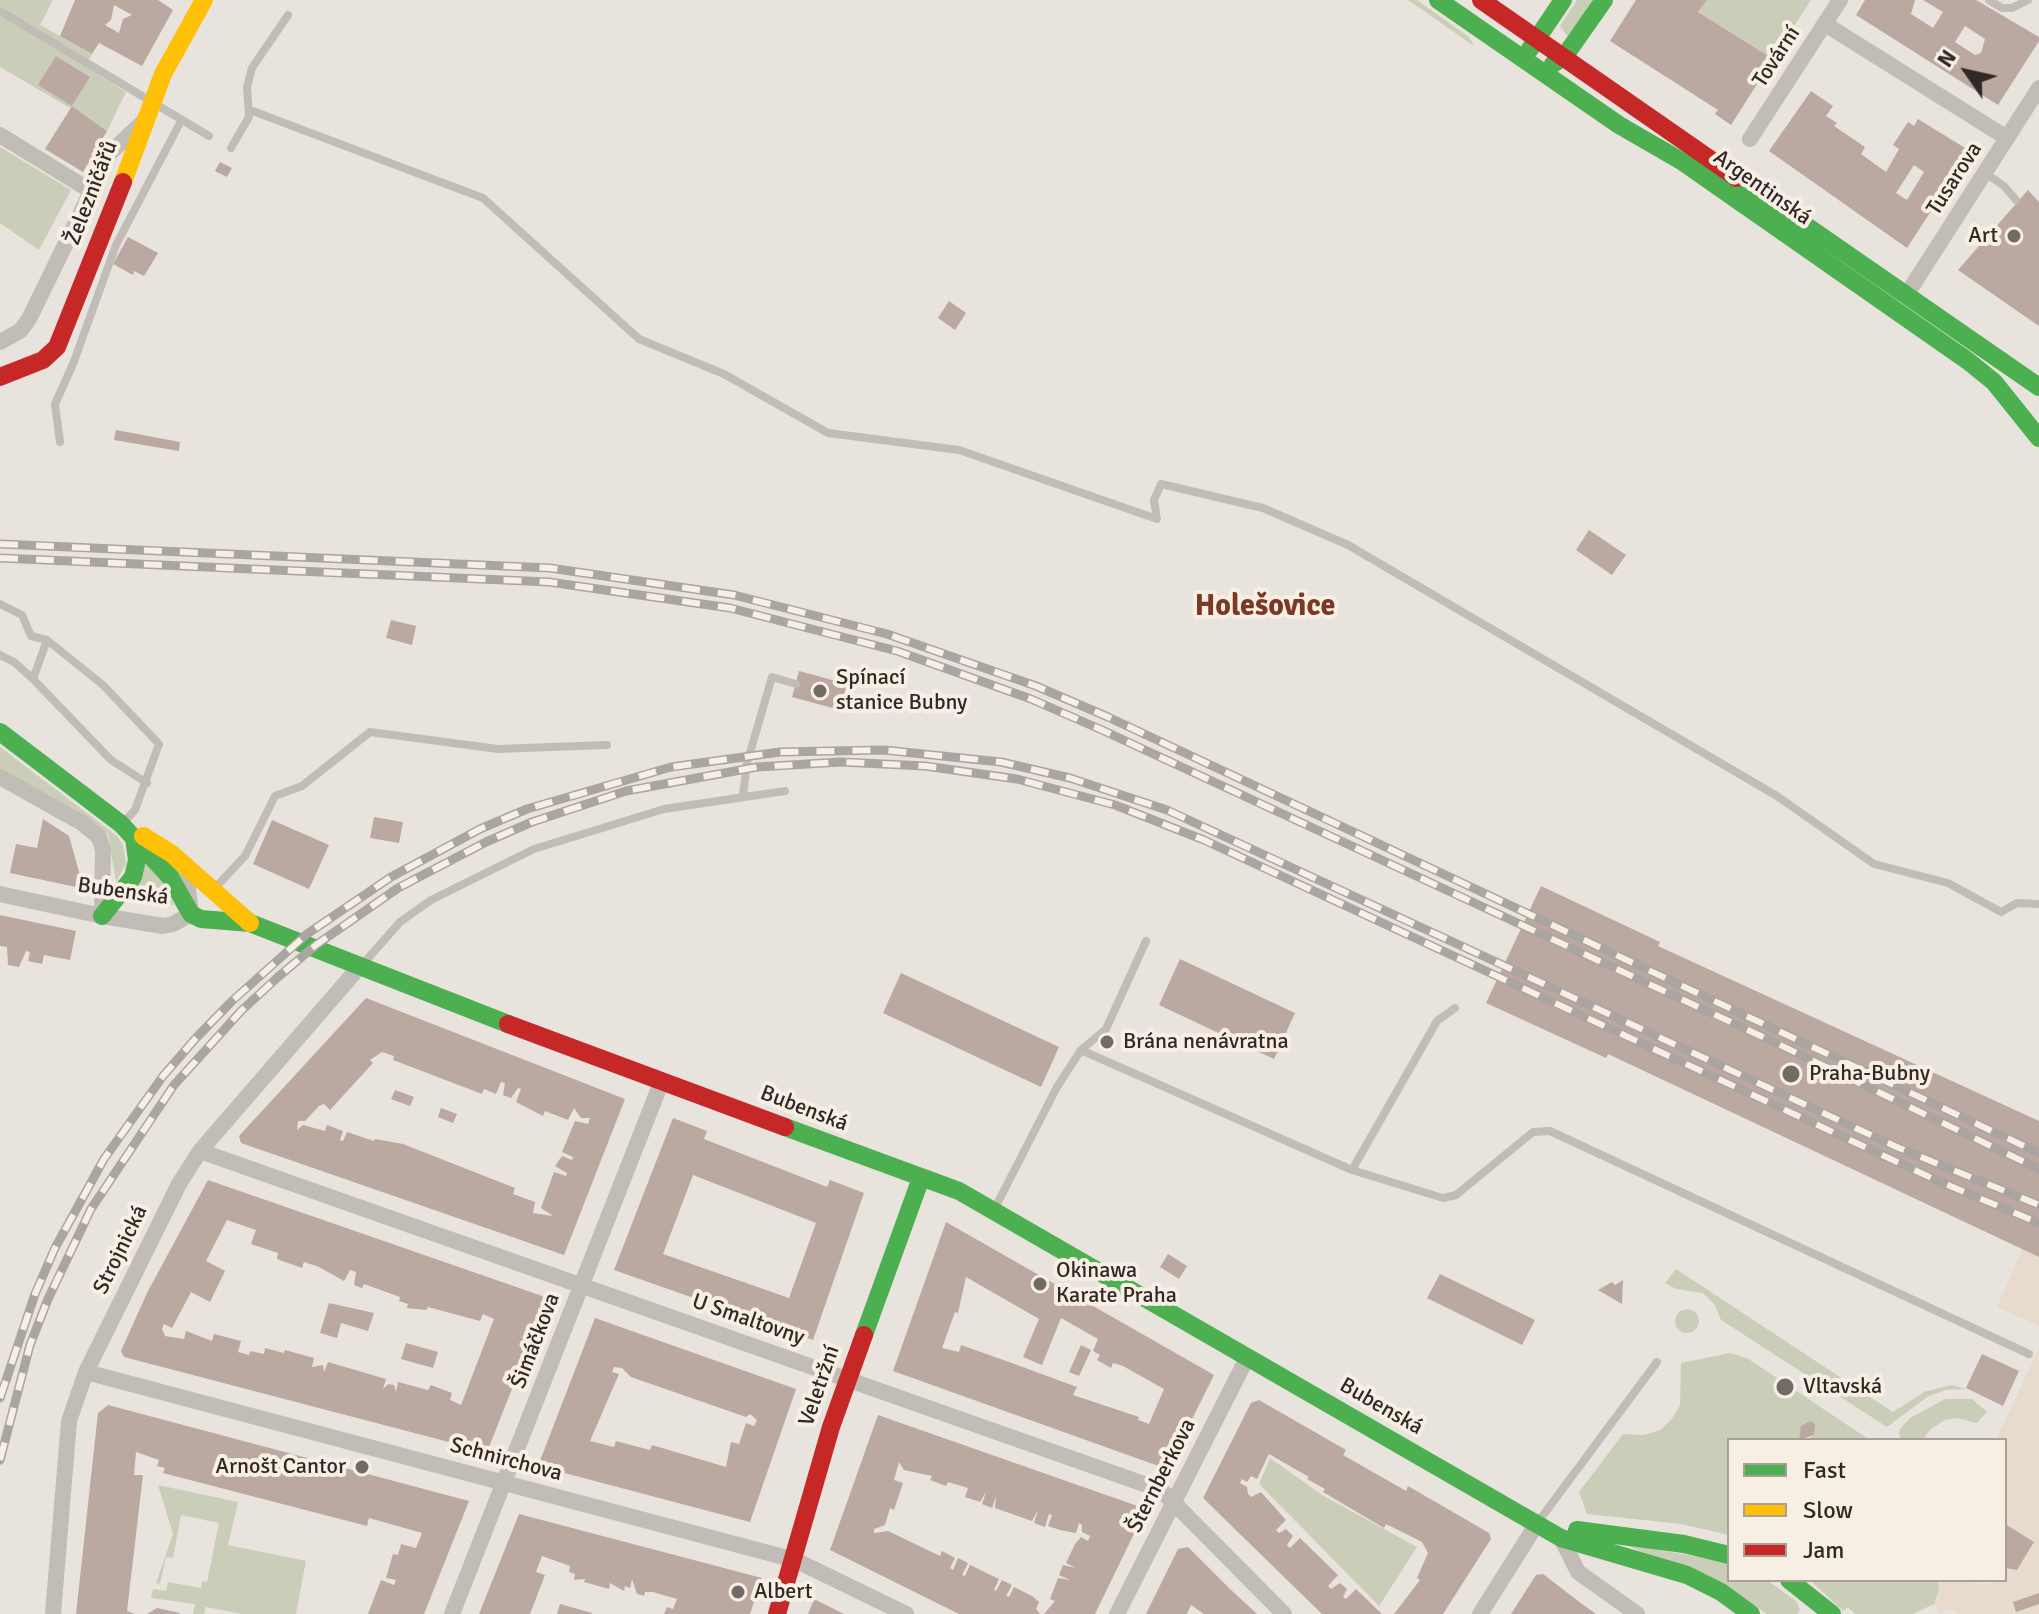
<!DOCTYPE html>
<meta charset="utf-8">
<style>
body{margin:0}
#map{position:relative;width:2039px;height:1614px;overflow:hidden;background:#e9e3dd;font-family:Signika,sans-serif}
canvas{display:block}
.legend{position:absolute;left:1727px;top:1438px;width:280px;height:144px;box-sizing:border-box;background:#f7eee4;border:2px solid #a89f98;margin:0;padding:10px 14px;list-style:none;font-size:24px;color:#322926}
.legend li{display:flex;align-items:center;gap:16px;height:40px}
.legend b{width:40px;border:2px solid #a89f98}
.north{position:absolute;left:1927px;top:32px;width:80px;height:80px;-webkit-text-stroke:6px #f7eee4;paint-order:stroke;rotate:304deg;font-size:22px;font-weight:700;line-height:32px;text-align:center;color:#322926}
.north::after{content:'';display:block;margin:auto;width:28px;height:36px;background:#322926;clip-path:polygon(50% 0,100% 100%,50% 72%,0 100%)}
</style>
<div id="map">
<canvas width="2039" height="1614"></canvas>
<ul class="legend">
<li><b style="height:10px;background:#4caf50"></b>Fast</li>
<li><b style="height:10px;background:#ffc107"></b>Slow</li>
<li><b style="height:10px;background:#c62828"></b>Jam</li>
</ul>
<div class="north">N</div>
</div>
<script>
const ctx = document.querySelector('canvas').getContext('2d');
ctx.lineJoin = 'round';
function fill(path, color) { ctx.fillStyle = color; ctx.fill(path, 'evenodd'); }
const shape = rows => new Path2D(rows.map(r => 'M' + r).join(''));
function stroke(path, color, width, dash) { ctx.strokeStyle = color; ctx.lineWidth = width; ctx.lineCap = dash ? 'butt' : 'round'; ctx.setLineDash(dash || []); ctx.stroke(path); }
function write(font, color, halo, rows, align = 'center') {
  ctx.font = font + ' Signika,sans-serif'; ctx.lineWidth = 8; ctx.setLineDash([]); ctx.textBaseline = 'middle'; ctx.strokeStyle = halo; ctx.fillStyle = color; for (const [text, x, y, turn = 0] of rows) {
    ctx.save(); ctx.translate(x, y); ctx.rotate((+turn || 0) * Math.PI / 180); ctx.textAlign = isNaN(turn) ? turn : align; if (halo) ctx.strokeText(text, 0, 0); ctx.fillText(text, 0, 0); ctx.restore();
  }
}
fill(shape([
 [0,0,53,0,40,25,92,54,85,66,126,92,107,131,72,106,70,108,0,67],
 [56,56,90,77,72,106],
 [1408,0,1417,0,1469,37,1474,46],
 [1577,0,1595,0,1567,36,1560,26],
 [1707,0,1811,0,1773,59,1698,12],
 [0,147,71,190,39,250,0,223],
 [0,747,117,836,123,845,126,864,116,882,108,834,0,770],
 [146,864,160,875,174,905,129,902],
 [1676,1269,1893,1412,1924,1392,1951,1385,1967,1389,1945,1390,1927,1397,1887,1427,1721,1320,1715,1305,1703,1293,1676,1289,1665,1283],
 '1675 1321a12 12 0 1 1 24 0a12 12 0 1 1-24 0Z',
 [1730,1353,1747,1358,1870,1440,1807,1440,1814,1435,1802,1429,1799,1440,1729,1440,1729,1535,1681,1524,1587,1514,1579,1492,1623,1434,1644,1435,1660,1430,1671,1420,1680,1405,1681,1363],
 [1945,1399,1972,1399,1987,1412,1977,1423,1957,1418,1945,1420,1931,1429,1922,1440,1900,1440,1899,1430,1910,1418],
 [1270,1458,1322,1495,1417,1547,1379,1606,1259,1484],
 [158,1485,238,1502,228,1545,306,1561,296,1614,242,1614,206,1607,204,1614,193,1614,195,1604,151,1598,153,1589,166,1591,168,1582,201,1588,202,1581,207,1582,219,1523,181,1515,173,1558,166,1557,160,1584,156,1583,173,1534],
 [1624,1544,1729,1562,1729,1580,1767,1580,1797,1602,1800,1610,1797,1614,1767,1614,1743,1598],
 [1810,1580,1938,1580,1940,1588,1934,1604,1913,1614,1855,1614,1848,1607,1843,1611]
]), '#caceb8');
fill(shape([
 [2022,1249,2039,1257,2039,1326,1997,1307],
 [2039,1348,2039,1614,1961,1614,1950,1609,1941,1614,1934,1604,1939,1596,1938,1580,1966,1580,1979,1585,2005,1580,2005,1568,2018,1570,2034,1543,2005,1524,2005,1440,1996,1440]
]), '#e7dbcd');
fill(shape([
 [75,0,158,0,173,10,142,66,99,43,92,54,60,36],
 [114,5,132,15,123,19,119,33,105,25,111,20],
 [1636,0,1707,0,1698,12,1773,59,1731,125,1715,114,1718,110,1610,41],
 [1865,0,1915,0,1911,14,1933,28,1943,12,1923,0,1976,0,2039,37,2039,41,1998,105,1856,15],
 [1965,26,1985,39,1981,53,1975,55,1955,42],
 [56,56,90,77,72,106,107,131,83,172,45,149,72,106,38,85],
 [1811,91,1833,106,1826,116,1837,123,1834,126,1865,147,1861,154,1886,172,1899,149,1893,145,1908,122,1914,126,1918,119,1970,151,1907,248,1769,151],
 [1914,165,1924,172,1907,200,1896,193],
 [220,162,232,168,227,177,215,171],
 [2028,190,2039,202,2039,326,1958,270],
 [128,237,158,253,144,276,134,271,133,275,113,264],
 [949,301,966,313,955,330,938,318],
 [116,430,180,442,179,451,114,440],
 [1589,530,1626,555,1612,575,1576,550],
 [391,620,416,626,412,645,386,638],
 [799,671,847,684,840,710,792,697],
 [374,817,403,822,399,843,370,838],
 [43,819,69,836,81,879,76,887,10,873,16,844,37,848],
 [272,820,329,845,309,889,253,864],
 [1541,886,1660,942,1658,946,2039,1121,2039,1257,1608,1054,1606,1058,1486,1003],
 [0,915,76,931,70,960,44,955,42,964,28,961,30,952,26,951,19,967,8,965,7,947,0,946],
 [1180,959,1295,1013,1274,1059,1159,1005],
 [901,973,1059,1047,1041,1087,883,1013],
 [366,998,625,1099,564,1255,241,1143,239,1136],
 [382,1052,394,1056,393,1060,482,1094,484,1089,496,1094,501,1082,505,1083,503,1095,511,1098,518,1088,521,1089,516,1102,543,1116,545,1111,568,1120,574,1108,581,1118,590,1118,588,1124,575,1121,562,1152,573,1157,572,1160,562,1156,555,1166,567,1173,566,1176,554,1172,541,1208,553,1216,533,1213,535,1202,513,1194,515,1188,403,1144,375,1139,374,1141,347,1132,343,1141,340,1140,343,1131,327,1125,325,1131,303,1125,297,1130,298,1121,305,1121,319,1106,324,1104,330,1110,373,1063,370,1060],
 [395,1090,414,1097,410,1106,391,1099],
 [441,1108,457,1114,453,1123,438,1117],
 [673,1118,707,1131,704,1139,827,1187,830,1180,864,1193,813,1340,614,1270],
 [693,1175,816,1223,789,1298,663,1254],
 [208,1180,548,1298,487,1452,124,1357,121,1351,147,1293],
 [227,1220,256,1230,251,1244,278,1253,277,1259,302,1268,304,1262,319,1267,344,1281,350,1270,356,1272,354,1285,362,1288,364,1284,400,1297,399,1301,408,1304,407,1308,426,1310,428,1307,480,1321,483,1314,494,1319,461,1405,450,1400,452,1393,431,1385,428,1390,398,1382,396,1392,394,1385,388,1384,383,1389,386,1379,328,1362,324,1372,323,1365,312,1367,314,1358,285,1350,284,1353,265,1348,264,1354,250,1351,249,1355,238,1352,241,1341,214,1334,212,1341,186,1331,184,1339,165,1336,162,1329,164,1324,172,1328,191,1292,210,1302,225,1271,206,1261],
 [946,1222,1214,1375,1167,1469,893,1371],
 [966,1277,1039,1319,1023,1357,1042,1365,1061,1318,1098,1339,1093,1351,1100,1355,1097,1360,1111,1368,1113,1363,1123,1366,1164,1389,1149,1424,1138,1420,1139,1417,1073,1395,1077,1387,1009,1362,961,1345,959,1352,942,1348,955,1312,958,1313],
 [1168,1254,1187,1266,1179,1279,1160,1267],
 [1440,1274,1535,1320,1522,1345,1427,1298],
 [1623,1280,1622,1304,1598,1290,1612,1282,1615,1285],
 [329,1303,374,1313,368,1331,341,1323,337,1338,320,1333],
 [595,1318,796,1389,750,1522,538,1466],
 [614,1367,622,1368,631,1377,746,1417,750,1414,757,1420,754,1426,746,1423,739,1444,731,1442,726,1467,652,1445,650,1450,616,1441,614,1447,590,1441,619,1374,612,1372],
 [406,1343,438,1352,433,1368,401,1359],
 [1081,1345,1091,1350,1079,1376,1069,1372],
 [1982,1354,2019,1371,2003,1406,1966,1388],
 [1259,1400,1346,1450,1343,1455,1406,1491,1408,1486,1489,1533,1491,1539,1443,1614,1394,1614,1420,1580,1417,1578,1428,1553,1422,1542,1386,1524,1384,1528,1323,1492,1325,1489,1307,1479,1309,1477,1269,1454,1257,1479,1251,1476,1247,1482,1242,1479,1240,1483,1247,1487,1248,1494,1251,1497,1261,1492,1286,1520,1276,1530,1279,1533,1286,1529,1293,1536,1287,1545,1290,1548,1300,1538,1338,1575,1328,1586,1331,1589,1340,1583,1347,1589,1343,1597,1346,1599,1356,1589,1382,1614,1322,1614,1203,1498,1251,1403],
 [108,1405,469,1501,424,1614,368,1614,381,1580,394,1585,396,1580,386,1578,393,1554,398,1555,401,1544,416,1548,422,1533,369,1518,367,1526,163,1473,165,1468,157,1466,159,1460,136,1452,134,1475,143,1475,127,1611,135,1614,76,1614,98,1413],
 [878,1415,1146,1509,1095,1614,1044,1614,1055,1601,1050,1599,1058,1578,1070,1580,1059,1575,1063,1565,1076,1568,1066,1563,1075,1544,1081,1537,1088,1541,1090,1536,1082,1532,1082,1525,1079,1523,1076,1533,1060,1530,1048,1526,1052,1515,1049,1514,1045,1527,1034,1523,1038,1510,1032,1521,995,1508,996,1496,992,1508,982,1504,986,1492,980,1502,965,1497,968,1488,948,1482,946,1486,930,1480,932,1476,904,1470,899,1462,894,1480,903,1483,894,1510,890,1508,885,1525,874,1529,874,1533,888,1531,940,1556,942,1551,955,1558,950,1568,953,1570,958,1558,968,1563,962,1575,965,1576,970,1565,999,1579,994,1590,996,1591,1002,1580,1012,1585,1006,1596,1009,1597,1014,1587,1032,1596,1039,1602,1036,1609,1040,1614,959,1614,830,1550],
 [1811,1421,1815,1424,1814,1435,1799,1440,1801,1426],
 [519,1514,762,1578,750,1614,664,1614,667,1607,673,1609,677,1599,653,1592,645,1592,644,1596,637,1594,632,1579,630,1588,625,1586,624,1591,610,1583,609,1589,584,1582,585,1579,574,1580,575,1574,569,1572,570,1566,542,1556,536,1572,545,1575,530,1614,479,1614],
 [2005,1524,2034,1542,2017,1570,2005,1568],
 [1188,1547,1230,1589,1257,1614,1204,1614,1191,1605,1187,1614,1146,1614,1178,1549],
 [1543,1574,1582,1604,1596,1614,1511,1614,1536,1575],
 [2039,1593,2039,1604,2016,1612,2013,1602],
 [814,1599,844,1614,808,1614],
 [560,1604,592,1613,592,1614,557,1614],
 [157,1608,180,1613,179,1614,147,1614]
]), '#bba8a0');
stroke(shape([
 [1989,0,2002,8,2012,8,2028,0],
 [0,11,209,136],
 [250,110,483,198,639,339,724,374,828,433,959,450,1157,519,1154,500,1161,484,1263,508,1348,545,1777,796,1874,864,1948,883,2001,912,2017,903,2039,904],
 [231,148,249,117,247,87,252,68,288,15],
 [1985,173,2004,186,2016,200],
 [60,442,55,404,73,364,116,245,181,121],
 [0,604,22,615,31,636,47,640,103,685,159,744,135,810,122,824],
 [47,640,33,679,111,760,147,783],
 [0,655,14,662,33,679],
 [743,795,747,763,772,677,796,684],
 [215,888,245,856,275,796,302,786,370,732,498,749,607,745],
 [363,964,400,922,431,900,534,849,664,809,785,791],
 [1081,1050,1352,1170,1443,1198,1456,1195,1533,1132,1550,1131,2029,1354],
 [1352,1170,1437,1021,1455,1008],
 [995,1208,1057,1087,1081,1050,1106,1029,1146,941],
 [1538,1522,1657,1362]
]), '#c2bcb7', 8);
stroke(shape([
 [1825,24,2007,138],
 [0,135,91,191],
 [1750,139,1840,0],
 [1907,294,2039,88],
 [0,342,20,331,29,319,110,153,144,121],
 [0,777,82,823,99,837,103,850,102,916],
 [0,894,102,916,163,926,173,924,191,914,187,881,177,862],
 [200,1151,1161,1490,1284,1614],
 [86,1372,795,1560,906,1614],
 [1561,1538,1578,1572,1637,1614],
 [53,1614,69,1421,86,1372,179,1184,200,1151,361,965],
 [452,1614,661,1083],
 [1117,1614,1247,1358],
 [1480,1614,1538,1522]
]), '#c2bcb7', 16);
stroke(shape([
 [1438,0,1619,125,1683,162,1968,361,1994,382,2039,438],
 [1530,49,1563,0],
 [1553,64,1564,57,1604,0],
 [1737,178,2039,387],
 [0,732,121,824,170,877,191,914,201,919,250,923,508,1024],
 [102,916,133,877,137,860,134,838],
 [785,1127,959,1191,1561,1538,1687,1575,1721,1592,1751,1614],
 [864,1335,921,1178],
 [1577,1530,1684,1544,1729,1555],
 [1789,1580,1832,1614]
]), '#4caf50', 18);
stroke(shape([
 [123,182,163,74,204,0],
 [143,836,172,854,250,923]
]), '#ffc107', 18);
stroke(shape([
 [1481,0,1737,178],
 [0,377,43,360,57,347,123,182],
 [508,1024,785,1127],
 [777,1614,831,1427,864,1335]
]), '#c62828', 18);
const rail = shape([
 [0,544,550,568,734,595,887,634,1036,686,1108,717,2039,1153],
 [0,558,549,582,730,608,897,651,1031,699,1102,730,1778,1044,2039,1169],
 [0,1398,35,1294,55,1248,104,1159,163,1076,196,1038,232,1001,307,934,391,877,480,829,527,809,671,767,780,752,884,750,1001,762,1070,778,1167,810,1899,1148,2039,1205],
 [0,1460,30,1345,48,1299,91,1209,174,1085,241,1011,278,977,316,945,398,888,486,842,532,822,626,791,757,767,841,762,925,766,1017,779,1115,805,1204,840,1938,1181,2039,1223]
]);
stroke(rail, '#aaa5a1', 9);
stroke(rail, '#f7eee4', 6, [18]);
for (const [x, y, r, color] of [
 [2014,236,8,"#726a66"],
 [820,691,8,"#726a66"],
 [1107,1042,8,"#726a66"],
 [1791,1074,10,"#726a66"],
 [1040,1284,8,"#726a66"],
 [1785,1387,10,"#726a66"],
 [362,1467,8,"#726a66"],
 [738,1592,8,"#726a66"]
]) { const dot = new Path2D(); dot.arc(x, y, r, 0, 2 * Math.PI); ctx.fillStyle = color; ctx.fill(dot); stroke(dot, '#f7eee4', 3); }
write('22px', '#322926', '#f7eee4', [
 ["Tovární",1777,57,-57],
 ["Tusarova",1955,179,-57],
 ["Argentinská",1762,188,35],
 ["Železničářů",92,193,-69],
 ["Bubenská",123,892,8],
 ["Bubenská",804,1109,21],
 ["Strojnická",121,1250,-64],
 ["U Smaltovny",748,1320,19],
 ["Šimáčkova",536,1341,-69],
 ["Veletržní",820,1386,-71],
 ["Bubenská",1381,1407,30],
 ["Schnirchova",506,1460,15],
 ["Šternberkova",1162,1476,-63]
]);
write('22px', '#322926', '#f7eee4', [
 ["Art",1998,236,"right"],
 ["Spínací",836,678],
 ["stanice Bubny",836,703],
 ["Brána nenávratna",1123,1042],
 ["Praha-Bubny",1809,1074],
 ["Okinawa",1056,1271],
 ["Karate Praha",1056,1296],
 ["Vltavská",1803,1387],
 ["Arnošt Cantor",346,1467,"right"],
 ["Albert",754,1592]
], 'left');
write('bold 30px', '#793926', '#f7eee4', [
 ["Holešovice",1265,607]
]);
</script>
